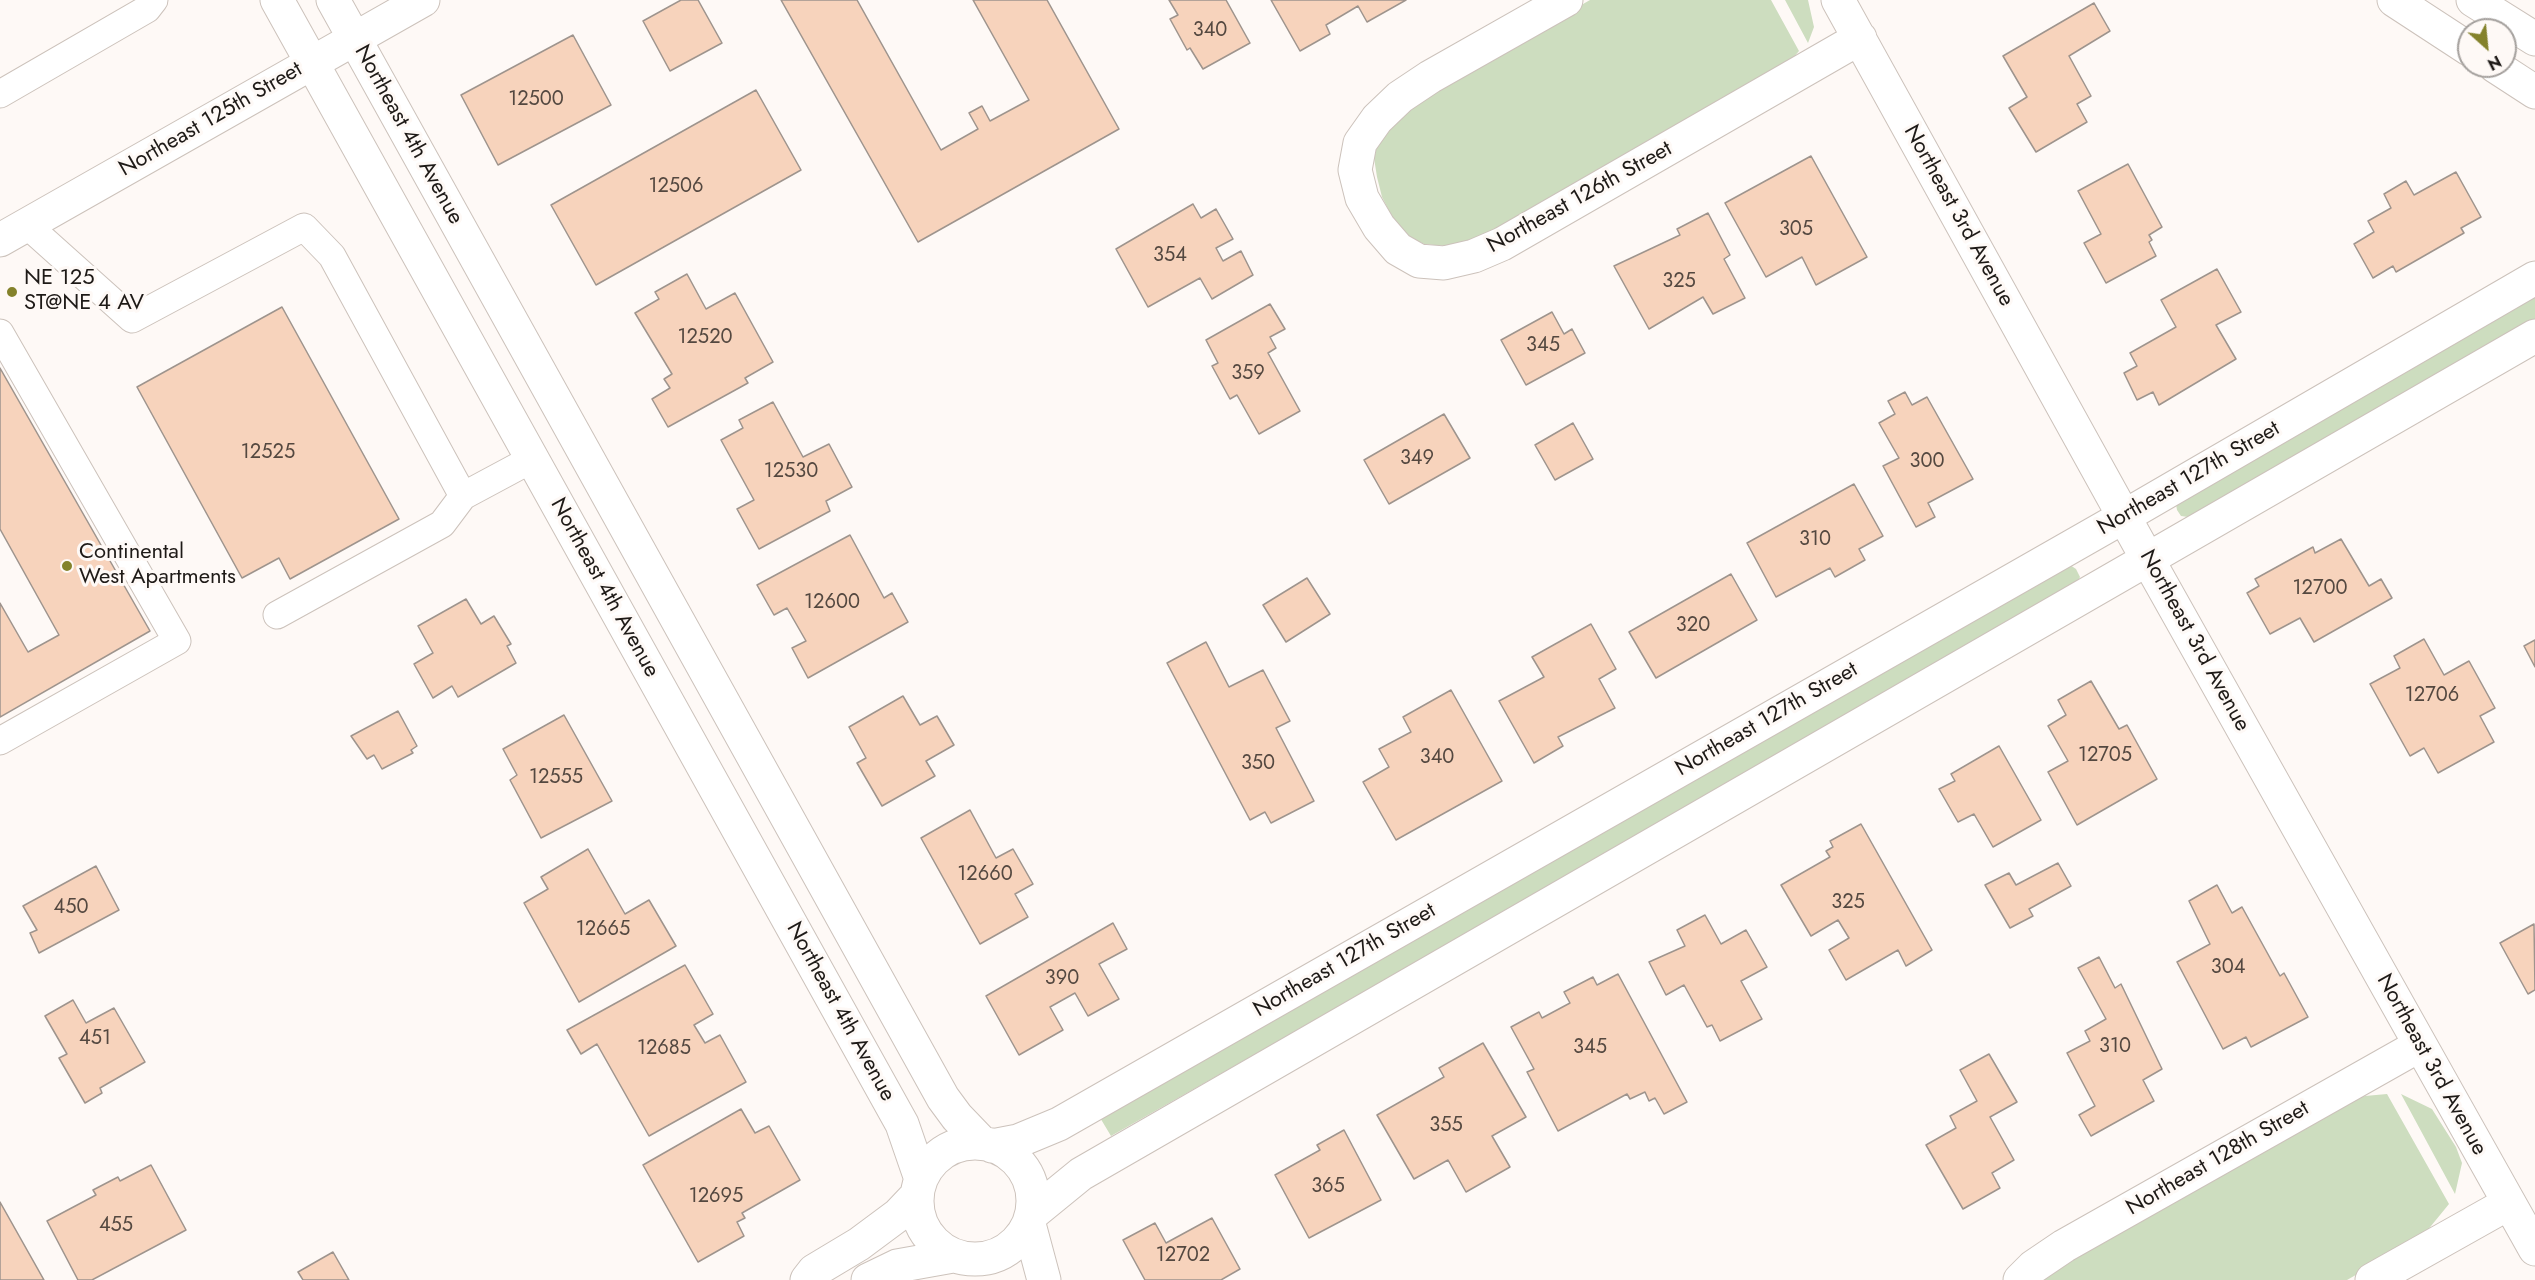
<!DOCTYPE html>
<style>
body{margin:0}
#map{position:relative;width:2535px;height:1280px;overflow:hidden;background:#fef9f6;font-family:Jost,sans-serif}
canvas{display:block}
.north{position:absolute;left:2457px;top:18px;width:60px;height:60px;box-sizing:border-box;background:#fef9f6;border:2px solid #a4a09d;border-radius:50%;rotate:153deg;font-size:16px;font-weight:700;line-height:24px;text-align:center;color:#1e1a17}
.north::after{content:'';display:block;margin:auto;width:21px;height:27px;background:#84822b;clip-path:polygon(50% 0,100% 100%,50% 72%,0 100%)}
</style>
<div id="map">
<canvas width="2535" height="1280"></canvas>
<div class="north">N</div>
</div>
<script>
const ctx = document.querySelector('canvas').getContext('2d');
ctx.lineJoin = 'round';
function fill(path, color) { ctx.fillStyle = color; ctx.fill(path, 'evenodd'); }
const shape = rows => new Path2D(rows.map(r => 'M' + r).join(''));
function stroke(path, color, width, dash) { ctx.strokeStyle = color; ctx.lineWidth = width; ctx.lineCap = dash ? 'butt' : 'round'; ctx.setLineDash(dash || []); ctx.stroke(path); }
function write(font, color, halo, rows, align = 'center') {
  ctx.font = font + ' Jost,sans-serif'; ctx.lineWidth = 6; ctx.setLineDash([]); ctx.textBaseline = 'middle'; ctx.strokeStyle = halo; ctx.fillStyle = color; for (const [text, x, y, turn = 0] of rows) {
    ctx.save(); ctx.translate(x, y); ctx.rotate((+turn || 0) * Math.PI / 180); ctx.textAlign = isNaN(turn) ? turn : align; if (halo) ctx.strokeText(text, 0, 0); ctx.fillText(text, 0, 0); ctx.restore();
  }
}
fill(shape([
 [1590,0,1771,0,1799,51,1786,66,1483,237,1445,246,1424,244,1408,236,1393,219,1382,197,1377,177,1374,158,1378,143,1387,127,1422,97],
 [1785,0,1808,0,1814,27,1808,43],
 [2535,294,2535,324,2188,517,2181,516,2177,510,2176,504],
 [2070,565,2076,569,2080,577,2073,590,1111,1136,1099,1116],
 [2387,1094,2449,1204,2422,1237,2347,1280,2041,1280,2052,1268,2344,1103,2365,1096],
 [2401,1094,2432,1109,2456,1147,2462,1163,2455,1194]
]), '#cdddbf');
const building = shape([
 [681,0,698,0,722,43,670,71,643,21,681,0],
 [781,0,857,0,941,150,978,129,969,113,982,106,990,121,1029,100,973,0,1047,0,1119,129,918,242,781,0],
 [1169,0,1226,0,1250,43,1203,69,1190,48,1187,50,1170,19,1178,15,1169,0],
 [1271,0,1406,0,1367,22,1358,6,1326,25,1330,34,1300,51,1271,0],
 [2094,3,2110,31,2069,56,2091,96,2077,104,2087,122,2036,152,2009,108,2027,97,2003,56,2094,3],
 [573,35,611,105,498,165,461,95,573,35],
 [756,90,801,170,596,285,551,205,756,90],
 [1811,156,1867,257,1816,285,1802,257,1766,277,1725,203,1811,156],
 [2128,164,2162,227,2149,235,2152,240,2149,242,2156,256,2106,283,2084,243,2101,234,2078,191,2128,164],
 [2456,172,2481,217,2461,228,2464,233,2396,272,2393,266,2373,278,2354,244,2374,232,2368,221,2391,208,2384,194,2406,181,2414,195,2456,172],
 [1193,204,1201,218,1216,209,1233,239,1216,248,1223,261,1241,251,1253,275,1212,299,1200,278,1148,307,1116,249,1193,204],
 [1708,213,1730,255,1724,259,1745,298,1713,314,1703,297,1649,329,1614,266,1680,235,1677,229,1708,213],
 [2217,269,2241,312,2216,325,2236,359,2159,405,2153,392,2137,400,2124,373,2137,366,2130,353,2176,327,2161,300,2217,269],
 [687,274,706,309,735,293,773,362,745,378,748,383,668,427,652,399,670,388,664,379,672,374,635,313,659,299,655,292,687,274],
 [1270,304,1285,329,1270,337,1276,348,1268,353,1300,411,1259,434,1237,395,1230,399,1212,366,1218,363,1206,340,1270,304],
 [282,307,399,519,290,579,279,558,242,578,137,387,282,307],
 [1552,312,1564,334,1572,329,1585,353,1526,385,1501,340,1552,312],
 [0,368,150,631,0,717,0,603,28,652,59,635,0,529,0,368],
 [1905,392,1912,405,1927,397,1973,479,1928,503,1935,517,1916,527,1883,466,1899,458,1879,423,1895,414,1888,401,1905,392],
 [773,402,803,457,829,444,852,487,826,501,830,511,759,549,737,509,754,500,721,440,743,428,739,420,773,402],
 [1444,414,1470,458,1389,504,1364,460,1444,414],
 [1573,423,1593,459,1555,480,1535,445,1573,423],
 [1854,484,1883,536,1859,549,1865,560,1835,577,1830,568,1776,597,1747,543,1854,484],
 [850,535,884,598,892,593,908,622,808,678,792,648,806,641,787,608,774,615,757,585,850,535],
 [2341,539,2369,586,2381,579,2392,598,2314,642,2300,618,2270,634,2247,593,2259,586,2255,579,2313,547,2315,553,2341,539],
 [1731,574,1757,620,1656,678,1629,632,1731,574],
 [1307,578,1330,614,1286,642,1263,605,1307,578],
 [466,599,481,624,494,616,511,644,507,646,516,663,458,697,452,686,433,698,414,664,433,653,418,626,466,599],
 [1591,624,1616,669,1599,679,1615,708,1558,737,1563,746,1534,763,1499,701,1544,677,1532,657,1591,624],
 [2424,639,2444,675,2469,661,2495,708,2480,716,2494,742,2438,773,2424,748,2410,756,2370,684,2400,668,2394,656,2424,639],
 [2535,640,2535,667,2524,646,2535,640],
 [1206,642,1229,687,1263,670,1290,721,1276,728,1314,801,1271,823,1265,812,1250,820,1167,663,1206,642],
 [2091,681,2119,729,2127,725,2157,779,2077,825,2048,772,2068,761,2048,726,2066,715,2058,700,2091,681],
 [1451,690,1502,781,1396,840,1363,782,1389,767,1379,749,1411,732,1403,717,1451,690],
 [903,696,920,725,937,716,954,745,926,761,935,776,882,806,857,763,866,758,849,727,903,696],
 [398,711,417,746,411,750,413,753,382,769,374,755,367,759,351,736,398,711],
 [564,715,612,801,541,838,510,780,517,775,503,749,564,715],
 [1999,746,2041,820,1993,847,1974,814,1958,822,1939,789,1955,781,1951,774,1999,746],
 [970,810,996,858,1013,849,1033,884,1015,894,1028,917,980,944,921,838,970,810],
 [1861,824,1932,950,1906,966,1898,950,1846,980,1829,950,1849,938,1838,920,1811,936,1781,885,1830,857,1826,851,1833,847,1830,841,1861,824],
 [588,849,625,914,649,900,676,946,579,1002,524,903,548,889,541,877,588,849],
 [2058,863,2071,886,2029,909,2033,916,2010,928,1985,885,2009,873,2016,885,2058,863],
 [96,866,119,910,39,953,30,933,37,930,23,906,96,866],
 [2217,885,2232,913,2242,907,2280,976,2284,973,2308,1017,2251,1047,2246,1037,2223,1049,2177,962,2210,944,2189,901,2217,885],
 [1705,915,1721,944,1746,930,1767,967,1741,981,1762,1019,1720,1041,1712,1025,1707,1027,1684,985,1666,995,1649,962,1685,946,1677,930,1705,915],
 [1113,923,1127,949,1099,964,1119,999,1088,1016,1075,993,1050,1007,1063,1030,1019,1055,986,996,1113,923],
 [2534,924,2535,990,2528,994,2500,943,2534,924],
 [2099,957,2115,988,2121,984,2162,1069,2143,1080,2154,1101,2091,1136,2079,1115,2095,1106,2067,1053,2090,1041,2085,1031,2106,1019,2078,968,2099,957],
 [685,965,713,1014,694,1025,705,1043,720,1035,746,1082,649,1136,597,1044,581,1054,567,1030,685,965],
 [1618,974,1687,1102,1664,1114,1655,1098,1649,1101,1645,1092,1630,1099,1627,1094,1558,1131,1527,1072,1534,1069,1511,1027,1539,1012,1542,1018,1570,1003,1564,992,1593,977,1597,985,1618,974],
 [73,1000,86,1023,114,1008,145,1062,100,1088,102,1093,85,1103,59,1058,67,1054,45,1016,73,1000],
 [1483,1043,1526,1117,1492,1136,1510,1167,1466,1192,1448,1160,1414,1179,1377,1115,1444,1077,1439,1068,1483,1043],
 [1989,1054,2017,1102,1990,1117,2014,1160,1992,1173,2000,1188,1963,1209,1926,1145,1956,1128,1950,1116,1977,1101,1960,1070,1989,1054],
 [741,1109,755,1133,769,1126,800,1180,742,1213,745,1218,737,1222,744,1236,698,1262,643,1165,741,1109],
 [1344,1130,1381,1200,1309,1238,1275,1175,1320,1150,1317,1145,1344,1130],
 [151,1165,186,1230,92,1280,78,1280,47,1221,96,1195,93,1190,118,1177,120,1181,151,1165],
 [0,1202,44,1280,0,1280,0,1202],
 [1212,1218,1240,1269,1221,1280,1145,1280,1123,1240,1155,1223,1166,1243,1212,1218],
 [333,1252,349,1280,303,1280,298,1272,333,1252]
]);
fill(building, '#f7d3bc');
stroke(building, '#9e948d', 1.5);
const lane = shape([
 [0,94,147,9,154,0],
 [27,225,132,319,304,227,332,256,463,496,532,459],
 [0,333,177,641,0,741],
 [277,615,442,524,463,496]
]);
const street = shape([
 [277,0,902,1124,921,1179],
 [333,0,943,1098,957,1117,982,1143],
 [1566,0,1430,77,1400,97,1377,119,1360,143,1355,170,1362,198,1379,227,1398,249,1419,261,1444,263,1474,256,1502,244,1860,38],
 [1838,0,2148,560,2535,1249],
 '917 1201a58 58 0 1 1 116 0a58 58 0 1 1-116 0Z',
 [992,1146,1018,1141,1059,1124,2125,516,2535,278],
 [1032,1214,1081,1174,2535,336],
 [1029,1224,1044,1280],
 [807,1280,814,1271,859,1244,898,1215,917,1195],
 [868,1280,897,1266,953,1256],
 [2020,1280,2033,1267,2064,1246,2420,1045],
 [2372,1280,2509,1203]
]);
const secondary = shape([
 [2394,0,2469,49],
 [2473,0,2535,39],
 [2495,66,2535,92]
]);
const primary = shape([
 [0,240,423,0]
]);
stroke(lane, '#ccc2bb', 29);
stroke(street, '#ccc2bb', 35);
stroke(secondary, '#ccc2bb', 35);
stroke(primary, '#ccc2bb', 35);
stroke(lane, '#fff', 27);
stroke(street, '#fff', 33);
stroke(secondary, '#fff', 33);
stroke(primary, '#fff', 33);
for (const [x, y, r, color] of [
 [12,292,6,"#84822b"],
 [67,566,6,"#84822b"]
]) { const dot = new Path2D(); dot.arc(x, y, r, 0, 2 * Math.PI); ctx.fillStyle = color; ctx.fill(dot); stroke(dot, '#fef9f6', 2); }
write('20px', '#544840', null, [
 ["340",1210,31],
 ["12500",536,100],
 ["12506",676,187],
 ["305",1796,230],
 ["354",1170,256],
 ["325",1679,282],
 ["12520",705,338],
 ["345",1543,346],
 ["359",1248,374],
 ["12525",268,453],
 ["349",1417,459],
 ["300",1927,462],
 ["12530",791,472],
 ["310",1815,540],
 ["12700",2320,589],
 ["12600",832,603],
 ["320",1693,626],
 ["12706",2432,696],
 ["12705",2105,756],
 ["340",1437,758],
 ["350",1258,764],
 ["12555",556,778],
 ["12660",985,875],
 ["325",1848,903],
 ["450",71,908],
 ["12665",603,930],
 ["304",2228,968],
 ["390",1062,979],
 ["451",95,1039],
 ["310",2115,1047],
 ["345",1590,1048],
 ["12685",664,1049],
 ["355",1446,1126],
 ["365",1328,1187],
 ["12695",716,1197],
 ["455",116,1226],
 ["12702",1183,1256]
]);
write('22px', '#1e1a17', '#fef9f6', [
 ["Northeast 125th Street",211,120,-30],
 ["Northeast 4th Avenue",408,135,61],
 ["Northeast 126th Street",1580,198,-29],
 ["Northeast 3rd Avenue",1958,216,61],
 ["Northeast 127th Street",2189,479,-30],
 ["Northeast 4th Avenue",604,588,61],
 ["Northeast 3rd Avenue",2194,641,61],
 ["Northeast 127th Street",1767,720,-30],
 ["Northeast 127th Street",1345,961,-30],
 ["Northeast 4th Avenue",840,1012,61],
 ["Northeast 3rd Avenue",2431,1065,61],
 ["Northeast 128th Street",2218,1159,-30]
]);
write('22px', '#1e1a17', '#fef9f6', [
 ["NE 125",24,279],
 ["ST@NE 4 AV",24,304],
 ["Continental",79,553],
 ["West Apartments",79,578]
], 'left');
</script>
